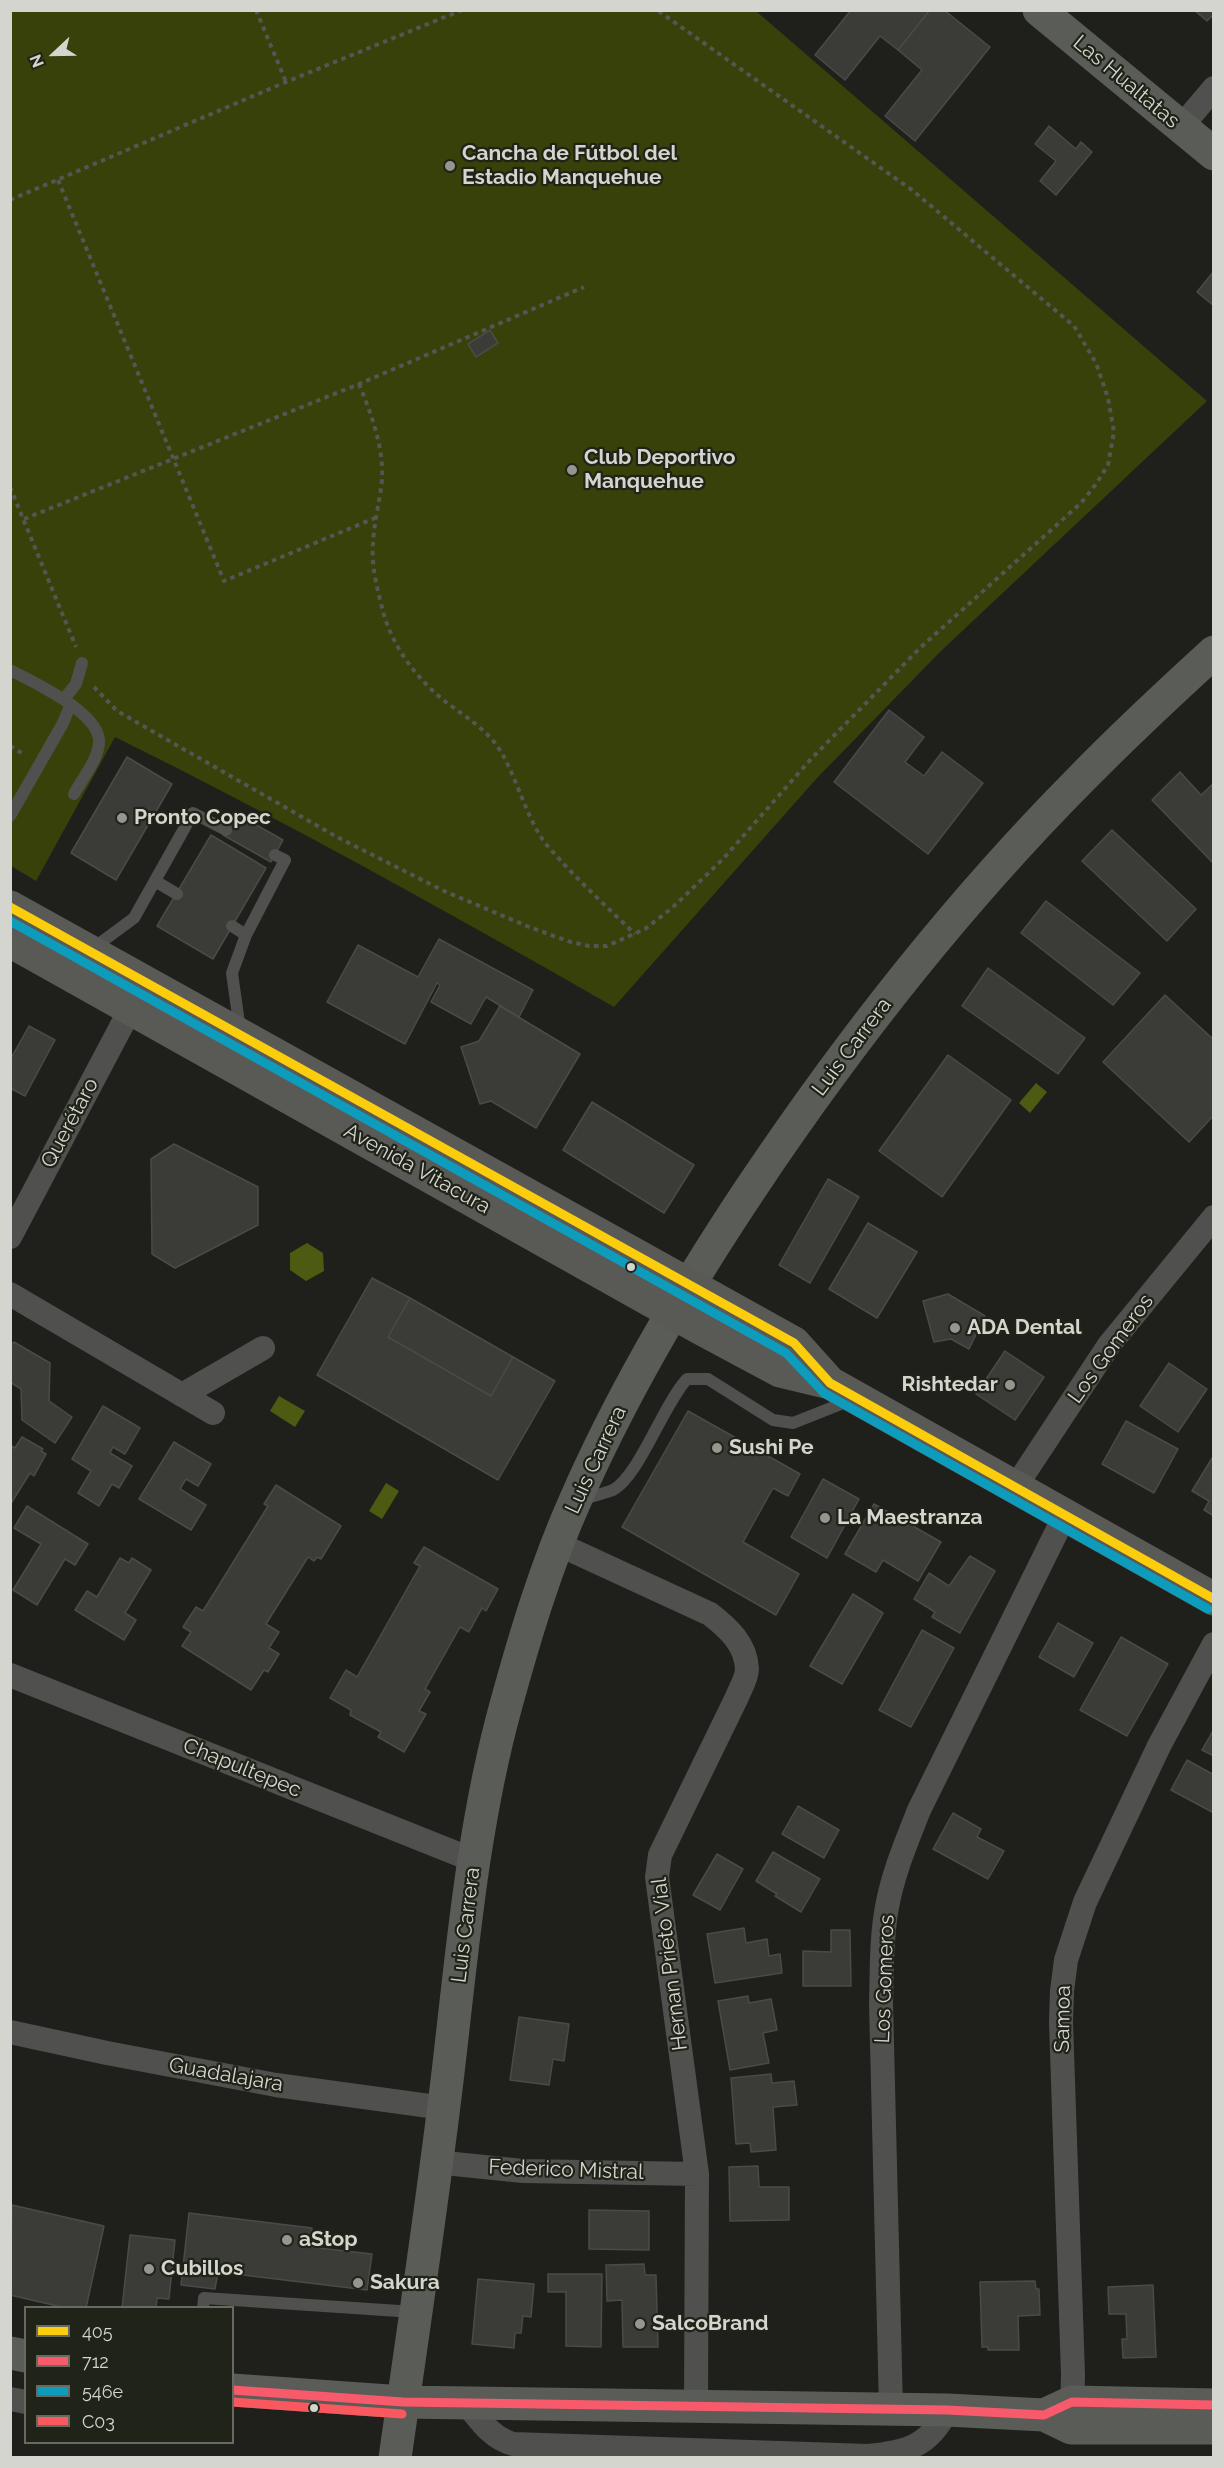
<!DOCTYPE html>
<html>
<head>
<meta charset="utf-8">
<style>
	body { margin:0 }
	#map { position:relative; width:1224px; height:2468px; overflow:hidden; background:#1f201b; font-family:Raleway,sans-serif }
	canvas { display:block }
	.frame { position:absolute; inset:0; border:12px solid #d3d5ce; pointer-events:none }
	.legend { position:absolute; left:24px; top:2306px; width:210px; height:138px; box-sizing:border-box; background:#202318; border:2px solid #686a61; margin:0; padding:8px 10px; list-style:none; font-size:18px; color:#d3d5ce }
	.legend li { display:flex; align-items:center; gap:12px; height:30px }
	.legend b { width:30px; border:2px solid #686a61 }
	.north { position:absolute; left:24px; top:24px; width:60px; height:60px; -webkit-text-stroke:4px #202318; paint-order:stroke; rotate:248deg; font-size:16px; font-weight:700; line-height:24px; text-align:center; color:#d3d5ce }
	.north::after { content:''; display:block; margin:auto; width:21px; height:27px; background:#d3d5ce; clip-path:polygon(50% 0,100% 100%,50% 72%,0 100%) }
</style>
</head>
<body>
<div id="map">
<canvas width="1224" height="2468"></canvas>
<div class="frame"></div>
<ul class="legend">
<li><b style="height:8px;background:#fccd0d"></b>405</li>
<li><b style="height:8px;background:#f65a6b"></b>712</li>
<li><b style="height:8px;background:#0d9cbb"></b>546e</li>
<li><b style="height:8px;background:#f8585e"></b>C03</li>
</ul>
<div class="north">N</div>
</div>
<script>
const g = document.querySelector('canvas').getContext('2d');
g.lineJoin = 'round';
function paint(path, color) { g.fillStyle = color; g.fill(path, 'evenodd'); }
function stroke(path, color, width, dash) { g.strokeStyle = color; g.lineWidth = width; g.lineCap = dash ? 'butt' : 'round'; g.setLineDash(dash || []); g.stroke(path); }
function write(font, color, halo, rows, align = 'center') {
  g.font = font + ' Raleway,sans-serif'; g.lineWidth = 4.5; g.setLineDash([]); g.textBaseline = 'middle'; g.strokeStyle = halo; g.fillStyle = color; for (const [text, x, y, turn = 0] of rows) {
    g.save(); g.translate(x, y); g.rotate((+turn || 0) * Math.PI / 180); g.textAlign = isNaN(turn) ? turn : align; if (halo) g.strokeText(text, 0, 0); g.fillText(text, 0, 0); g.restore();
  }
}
paint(new Path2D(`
	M11 11H756L1207 401 941 651 817 778 614 1007C450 913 285 821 115 737L36 881 11 866Z`), '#374109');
paint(new Path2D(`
	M1036 1083 1047 1092 1030 1113 1019 1103Z
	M307 1243 323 1253 324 1271 306 1281 290 1270V1253Z
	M279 1396 305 1411 295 1427 270 1411Z
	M386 1483 399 1491 382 1519 369 1511Z`), '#4d5a11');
const building = new Path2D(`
	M851 10H930L898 50 880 36 845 80 815 55Z
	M930 10H944L990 47 915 141 885 116 922 70 898 50Z
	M1194 10H1214V14L1207 21Z
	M1049 126 1076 149 1081 142 1092 152 1056 195 1040 181 1056 161 1035 144Z
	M1214 271V306L1197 292Z
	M490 330 498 343 476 357 468 344Z
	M889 710 924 737 905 762 924 776 942 752 983 783 928 854 834 782Z
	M127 757 172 784 116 880 71 853Z
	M1180 772 1201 795 1214 783V864L1152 800Z
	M235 813 283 840 271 862 223 835Z
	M1112 830 1196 909 1167 941 1082 861Z
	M211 835 266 868 213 959 157 926Z
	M1046 901 1140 973 1113 1005 1021 933Z
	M439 939 533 990 519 1017 486 997 471 1024 431 1002 440 985 437 983 405 1044 327 1002 358 945 418 977Z
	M988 968 1085 1038 1058 1074 962 1006Z
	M1165 995 1214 1040V1115L1189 1142 1103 1062Z
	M500 1006 580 1054 536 1128 491 1101 480 1104 461 1047 479 1041Z
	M29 1026 55 1040 25 1096 10 1088V1060Z
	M948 1055 1011 1100 942 1197 879 1151Z
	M592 1102 694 1165 664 1213 563 1150Z
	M174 1144 258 1187V1225L175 1268 152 1254 151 1159Z
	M828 1179 859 1197 810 1283 779 1265Z
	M868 1223 917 1252 877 1318 829 1289Z
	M372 1278 410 1298 388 1337 491 1396 513 1357 555 1381 498 1480 317 1375Z
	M948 1294 985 1316 969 1349 951 1339 934 1342 923 1301Z
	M410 1298 513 1357 491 1396 388 1337Z
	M14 1342 50 1363 49 1401 72 1417 55 1443 22 1420 21 1389 10 1382V1347Z
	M1005 1351 1044 1377 1015 1420 976 1394Z
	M1169 1363 1207 1389 1178 1432 1140 1406Z
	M103 1406 140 1428 125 1454 113 1447 110 1453 132 1466 119 1488 112 1484 99 1506 78 1493 91 1471 72 1459Z
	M688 1411 800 1474 788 1496 773 1488 743 1542 799 1574 776 1615 622 1527Z
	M1126 1421 1178 1449 1154 1493 1102 1464Z
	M22 1437 43 1449 41 1451 46 1454 34 1476 30 1473 10 1505V1445L15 1448Z
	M174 1442 211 1464 198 1486 186 1479 180 1489 206 1505 191 1530 139 1499Z
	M1214 1455V1516L1204 1510 1209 1501 1192 1491Z
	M823 1479 859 1499 827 1558 791 1537Z
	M276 1485 341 1526 321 1559 317 1557 314 1561 308 1557 266 1624 279 1632 269 1648 279 1654 268 1672 264 1670 251 1690 182 1646 191 1632 183 1627 196 1607 203 1611 268 1506 264 1504Z
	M874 1504 941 1542 918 1581 883 1560 876 1572 845 1554Z
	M27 1506 88 1544 75 1565 65 1559 37 1605 13 1590 41 1544 14 1528Z
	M424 1547 498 1589 486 1611 482 1608 469 1632 460 1627 425 1689 430 1692 419 1711 426 1714 404 1752 378 1737 381 1732 350 1715 351 1710 330 1698 346 1670 357 1677 420 1566 414 1563Z
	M970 1556 995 1571 960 1633 932 1617 935 1612 914 1599 929 1573 949 1586Z
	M120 1558 129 1563 132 1558 151 1570 125 1613 136 1620 124 1640 75 1610 87 1591 97 1597Z
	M853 1594 883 1613 842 1684 810 1666Z
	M1058 1623 1093 1643 1074 1677 1039 1657Z
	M922 1630 954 1648 911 1727 879 1710Z
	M1121 1637 1168 1664 1127 1736 1080 1710Z
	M1214 1729V1756L1202 1750Z
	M1187 1760 1214 1775V1813L1171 1790Z
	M798 1806 839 1830 824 1858 782 1834Z
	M953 1813 981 1829 977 1837 1004 1851 988 1879 933 1849Z
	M773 1852 820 1879 801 1912 775 1896 777 1894 756 1881Z
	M717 1854 743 1869 720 1910 693 1895Z
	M744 1928 746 1943 767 1939 769 1956 780 1954 782 1973 715 1983 707 1934Z
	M831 1930H850L851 1986H803V1951L831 1952Z
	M748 1996 749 2003 771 1999 777 2030 763 2033 769 2063 730 2070 718 2001Z
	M519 2017 569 2024 564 2061 553 2059 549 2085 510 2080Z
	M771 2074 772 2083 794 2081 797 2105 773 2107 776 2150 751 2152 750 2143 736 2144 731 2078Z
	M758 2166 759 2187H789V2220L730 2221 729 2167Z
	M12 2205 104 2226 86 2308H66L10 2295Z
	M589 2210 649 2211V2250L589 2249Z
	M189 2213 312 2228 310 2247 372 2254 367 2290 218 2272 215 2289 181 2285Z
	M130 2235 175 2240 169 2299 157 2298 156 2308H122Z
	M644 2264 645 2275H656L658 2347H623L622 2300 607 2301 606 2265Z
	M548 2274H602L601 2347 566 2346V2292H548Z
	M478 2279 534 2284 531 2317 523 2316 521 2333H515L514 2348 472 2344Z
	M1035 2281 1036 2289H1039L1040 2315 1018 2316 1019 2350H988V2347H982L980 2282Z
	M1153 2285 1156 2357 1123 2358 1122 2339H1127L1126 2314H1109L1108 2287Z`);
paint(building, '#3b3c38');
stroke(building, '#4a4b47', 1.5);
stroke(new Path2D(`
	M256 10 286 82
	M58 180 224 581 375 518
	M10 200 286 82 462 10
	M359 384C371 413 384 448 382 480 380 501 374 522 373 543 371 566 378 593 384 615 395 651 420 683 450 705 466 717 482 727 495 743 513 766 523 809 541 837 546 845 554 853 561 861 584 886 610 910 635 934
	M10 487 76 647
	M24 519 359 384 584 287
	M94 687 117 711 337 837 444 891 529 927 571 942 589 946H607L645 929 672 908 723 859 811 759 921 647 1081 503 1096 484 1108 465 1114 432 1108 398 1096 363 1074 326 912 190 657 10
	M10 746 25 755`), '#555653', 4, [4.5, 4.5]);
stroke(new Path2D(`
	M10 670C33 682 103 714 99 744 97 761 82 779 74 794
	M64 699 76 684 82 663
	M10 816 63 723 70 706
	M155 881 177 894
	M232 926 246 935
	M92 949 134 918 193 813 226 830
	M240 1030 232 973 246 935 285 860 275 855
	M582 1500C591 1496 603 1494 613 1490 639 1476 663 1405 687 1379H708L773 1420 793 1423 851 1400
	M203 2308 204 2298 414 2312`), '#50504e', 12);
stroke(new Path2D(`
	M1181 127 1214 88
	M10 1237 131 1008
	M10 1294 213 1413
	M182 1395 263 1348
	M1016 1486 1109 1345 1214 1217
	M558 1544 710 1614C728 1628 746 1644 747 1669 747 1678 740 1689 737 1697L660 1855 657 1877 697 2174 696 2405
	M10 1675 473 1860
	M10 2032 107 2053 276 2085 444 2108
	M435 2162 523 2171 697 2174
	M10 2399 26 2402
	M466 2403C480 2420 491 2438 513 2444L868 2456C906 2452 929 2447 947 2410
	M891 2409 881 2003C882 1971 881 1939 887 1907 893 1873 907 1841 919 1810L1065 1515
	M1072 2416 1073 2375 1061 2022 1062 1991 1066 1960 1085 1902 1159 1746 1214 1644`), '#50504e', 24);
stroke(new Path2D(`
	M1039 10 1214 154
	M10 2353 26 2356
	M232 2390 403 2402 947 2410 1044 2415 1071 2428H1214
	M1044 2415 1072 2402 1214 2405
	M395 2458C413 2332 432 2206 447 2081 462 1955 472 1828 506 1705 525 1636 546 1566 575 1501 623 1391 685 1287 751 1188 848 1043 957 904 1080 780 1123 736 1168 694 1214 652`), '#5a5c58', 33);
stroke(new Path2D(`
	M10 907 794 1343 830 1383
	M10 941 700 1328 780 1371 830 1383 1214 1599`), '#595956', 33);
stroke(new Path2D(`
	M10 907 794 1343 830 1383 1214 1599`), '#fccd0d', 9);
stroke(new Path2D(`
	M232 2390 403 2402 947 2410 1044 2415 1072 2402 1214 2405`), '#f65a6b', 9);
stroke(new Path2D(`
	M10 921 786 1353 824 1393 1208 1609`), '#0d9cbb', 9);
stroke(new Path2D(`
	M232 2402 402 2414`), '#f8585e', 9);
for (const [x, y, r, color] of [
	[450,166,6,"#94968f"],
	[572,470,6,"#94968f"],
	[122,818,6,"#94968f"],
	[631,1267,5,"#d3d5ce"],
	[955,1328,6,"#94968f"],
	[1010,1385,6,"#94968f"],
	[717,1448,6,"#94968f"],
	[825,1518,6,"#94968f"],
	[287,2240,6,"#94968f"],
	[149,2269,6,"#94968f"],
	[358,2283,6,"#94968f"],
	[640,2324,6,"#94968f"],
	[314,2408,5,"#d3d5ce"]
]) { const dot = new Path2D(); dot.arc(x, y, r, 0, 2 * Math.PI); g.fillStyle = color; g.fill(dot); stroke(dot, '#202318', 2); }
write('21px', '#d3d5ce', '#202318', [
	["Las Hualtatas",1126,82,40],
	["Luis Carrera",852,1047,-53],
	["Querétaro",70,1123,-62],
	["Avenida Vitacura",417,1169,29],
	["Los Gomeros",1111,1349,-54],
	["Luis Carrera",596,1460,-65],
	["Chapultepec",242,1768,22],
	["Luis Carrera",466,1925,-83],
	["Hernan Prieto Vial",670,1964,-97],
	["Los Gomeros",885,1979,-88],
	["Samoa",1063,2019,-89],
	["Guadalajara",226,2075,10],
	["Federico Mistral",566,2170,2]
]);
write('bold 21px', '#d3d5ce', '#202318', [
	["Cancha de Fútbol del",462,154],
	["Estadio Manquehue",462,178],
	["Club Deportivo",584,458],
	["Manquehue",584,482],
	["Pronto Copec",134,818],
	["ADA Dental",967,1328],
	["Rishtedar",998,1385,"right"],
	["Sushi Pe",729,1448],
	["La Maestranza",837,1518],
	["aStop",299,2240],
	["Cubillos",161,2269],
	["Sakura",370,2283],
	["SalcoBrand",652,2324]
], 'left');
</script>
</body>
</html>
